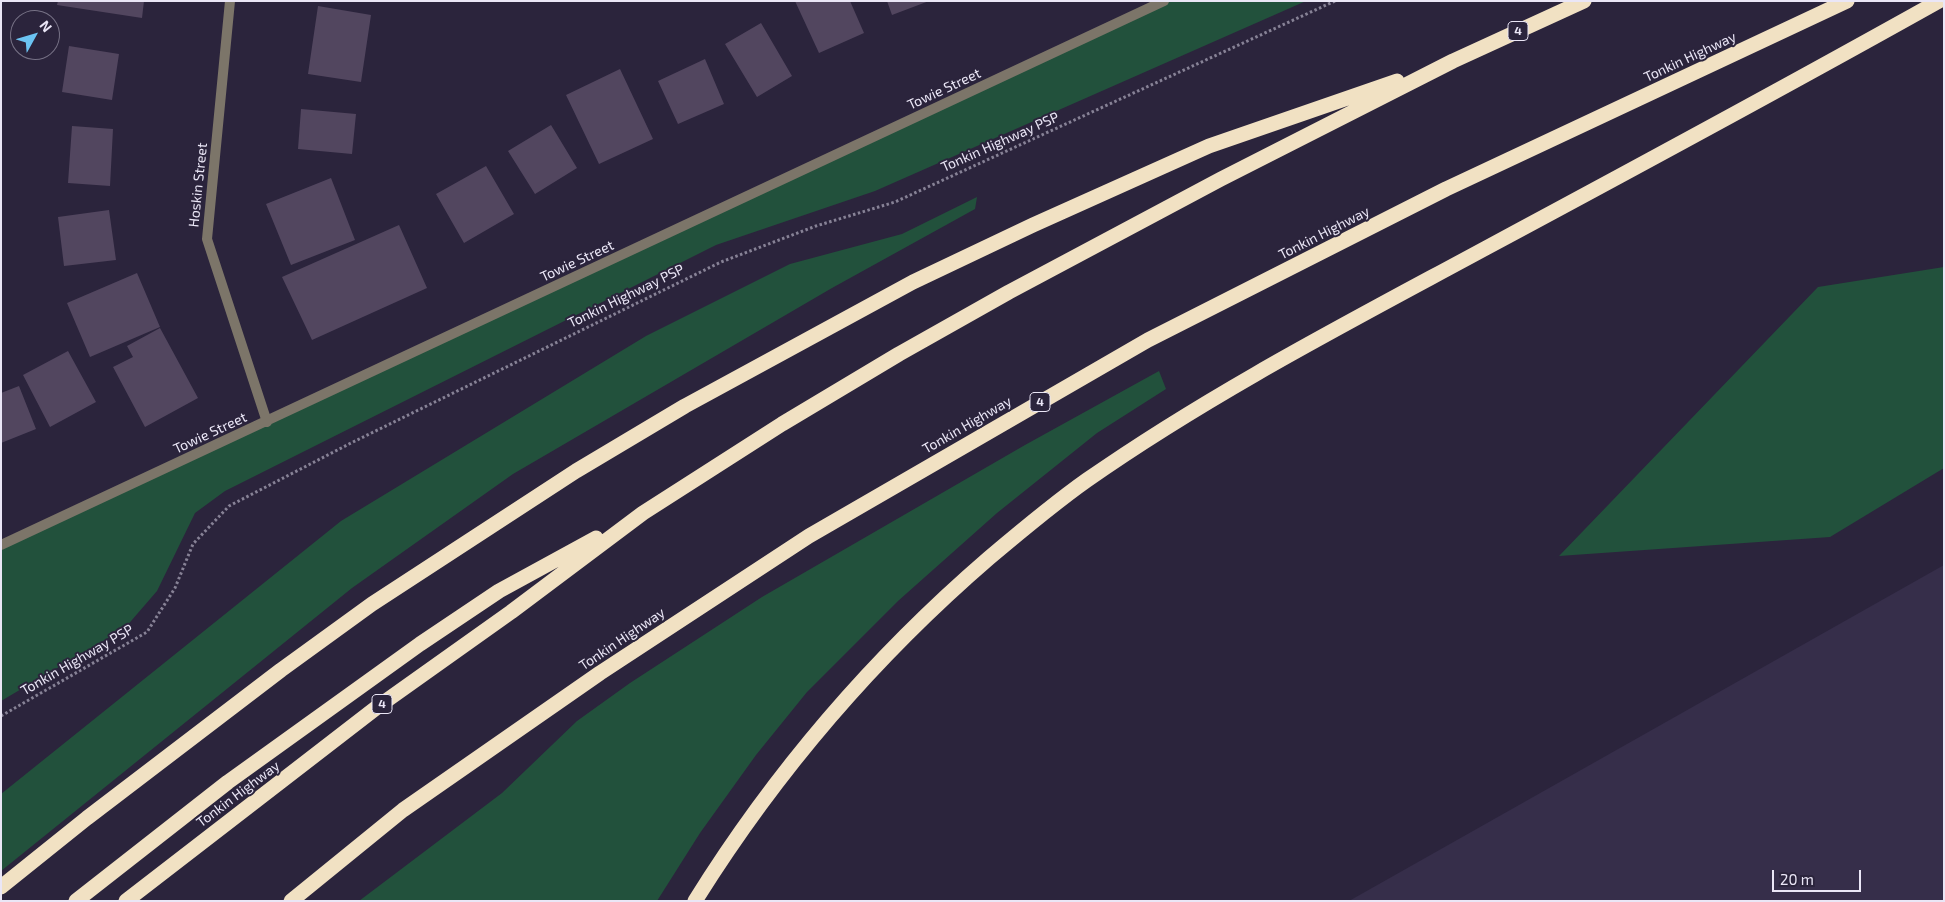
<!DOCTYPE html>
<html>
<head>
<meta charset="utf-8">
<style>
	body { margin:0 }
	#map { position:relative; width:1945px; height:902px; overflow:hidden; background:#2b243c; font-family:"Exo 2",sans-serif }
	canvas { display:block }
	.frame { position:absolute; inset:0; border:2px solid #eae6f6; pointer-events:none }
	.north { position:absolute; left:10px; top:10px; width:50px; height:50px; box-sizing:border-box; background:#2b243c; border:1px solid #777286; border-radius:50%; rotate:51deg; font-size:14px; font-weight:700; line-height:20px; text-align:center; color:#eae6f6 }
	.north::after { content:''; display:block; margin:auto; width:18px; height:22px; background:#6bc3f2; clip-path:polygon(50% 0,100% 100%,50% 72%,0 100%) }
	.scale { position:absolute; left:1772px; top:870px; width:89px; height:22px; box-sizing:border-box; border:2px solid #eae6f6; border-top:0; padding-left:6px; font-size:15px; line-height:18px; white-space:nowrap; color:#eae6f6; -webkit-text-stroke:4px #2b243c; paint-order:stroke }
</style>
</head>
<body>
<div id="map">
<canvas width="1945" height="902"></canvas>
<div class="frame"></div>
<div class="north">N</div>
<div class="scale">20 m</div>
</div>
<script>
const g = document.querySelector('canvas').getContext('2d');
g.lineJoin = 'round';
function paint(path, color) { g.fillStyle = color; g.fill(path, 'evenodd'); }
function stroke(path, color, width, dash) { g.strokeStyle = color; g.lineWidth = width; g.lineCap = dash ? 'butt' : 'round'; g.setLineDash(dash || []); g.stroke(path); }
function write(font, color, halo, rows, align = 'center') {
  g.font = font + ' "Exo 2",sans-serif'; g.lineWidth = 4; g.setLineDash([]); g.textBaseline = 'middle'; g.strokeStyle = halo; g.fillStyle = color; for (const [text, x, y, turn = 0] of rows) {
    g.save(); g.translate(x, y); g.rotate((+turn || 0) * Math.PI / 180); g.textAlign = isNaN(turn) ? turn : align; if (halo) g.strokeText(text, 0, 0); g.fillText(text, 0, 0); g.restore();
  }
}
paint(new Path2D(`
	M1944 565V901H1349Z`), '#362e4a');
paint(new Path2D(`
	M1164 1H1306L875 191 716 245 225 491 195 513 157 591 125 628 1 701V545Z
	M977 197 975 209 832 288 513 474 352 588 1 871V794L341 521 646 336 790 264 902 234Z
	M1944 267V468L1830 537 1559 556 1818 287Z
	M1159 371 1166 389 1097 433 997 513 898 601 807 692 756 755 700 833 657 901H359L502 793 577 721 630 683 762 597 1025 445Z`), '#22513c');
paint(new Path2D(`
	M58 1H144L142 18 57 5Z
	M795 1H850L864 33 819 53Z
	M887 1H929L892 15Z
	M318 6 371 15 361 82 308 74Z
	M761 23 792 76 757 97 725 44Z
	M69 46 119 54 112 100 62 92Z
	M705 59 724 104 678 124 658 81Z
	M620 69 653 139 599 164 566 95Z
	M301 109 356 114 352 154 298 149Z
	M551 125 577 168 535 194 508 151Z
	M72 126 113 129 110 186 68 183Z
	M486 166 514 214 464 243 436 194Z
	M331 178 355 240 291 265 266 204Z
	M109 210 116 260 64 266 58 217Z
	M399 225 427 288 312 340 282 277Z
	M137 273 160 327 90 357 67 303Z
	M160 328 198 398 145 427 113 367 133 357 127 346Z
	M68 351 96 402 50 427 23 375Z
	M19 386 36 429 1 443V393Z`), '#52465f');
stroke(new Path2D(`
	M1 716 147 632 175 588 193 544 229 506 351 443 721 262 816 226 895 202 1335 1`), '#878296', 3, [2.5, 2.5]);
stroke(new Path2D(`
	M230 1 207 239 267 422
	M1 545 1164 1`), '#7c7569', 10);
stroke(new Path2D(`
	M1 887 87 818 281 670 372 604 576 471 685 406 913 282 1033 225 1209 146 1397 81
	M76 901 228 782 420 644 499 591 596 538
	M126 901 376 708 511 612 643 513 782 424 899 354 1009 292 1221 179 1453 61 1584 1
	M291 901 403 810 600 673 809 536 1148 340 1446 189 1847 1
	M695 901C776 771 873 658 989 558 1021 531 1053 504 1087 480 1213 392 1351 321 1486 248 1637 167 1789 85 1939 1`), '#f1e1c3', 15);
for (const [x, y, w] of [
	[1518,31,20],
	[1040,402,20],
	[382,704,20]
]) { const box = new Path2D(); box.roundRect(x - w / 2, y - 9.5, w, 19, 4); g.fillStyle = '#2b243c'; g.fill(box); stroke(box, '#eae6f6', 1); }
write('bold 12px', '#eae6f6', null, [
	["4",1518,31],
	["4",1040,402],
	["4",382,704]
]);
write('14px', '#eae6f6', '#2b243c', [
	["Tonkin Highway",1690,57,-25],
	["Towie Street",944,89,-25],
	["Tonkin Highway PSP",1000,142,-24],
	["Hoskin Street",198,185,-84],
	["Tonkin Highway",1324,233,-27],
	["Towie Street",577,261,-25],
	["Tonkin Highway PSP",626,296,-26],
	["Tonkin Highway",967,425,-30],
	["Towie Street",210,433,-25],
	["Tonkin Highway",622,639,-34],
	["Tonkin Highway PSP",77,660,-30],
	["Tonkin Highway",238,794,-37]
]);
</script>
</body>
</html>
